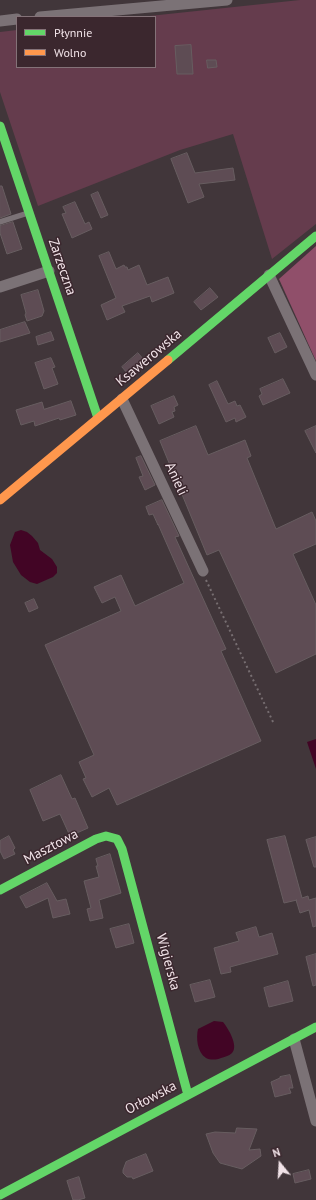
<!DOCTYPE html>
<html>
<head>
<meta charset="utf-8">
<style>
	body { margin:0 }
	#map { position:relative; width:316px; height:1200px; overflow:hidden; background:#41363a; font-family:"PT Sans",sans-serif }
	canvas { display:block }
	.legend { position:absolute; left:16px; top:16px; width:140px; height:52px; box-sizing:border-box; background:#3b272e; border:1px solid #847278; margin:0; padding:5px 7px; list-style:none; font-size:12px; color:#f1e3e8 }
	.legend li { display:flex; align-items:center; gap:8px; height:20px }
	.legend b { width:20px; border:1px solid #847278 }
	.north { position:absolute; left:260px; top:1144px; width:40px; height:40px; -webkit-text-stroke:3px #3b272e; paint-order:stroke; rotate:342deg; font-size:11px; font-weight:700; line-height:16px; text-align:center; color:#f1e3e8 }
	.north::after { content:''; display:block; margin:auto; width:14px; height:18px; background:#f1e3e8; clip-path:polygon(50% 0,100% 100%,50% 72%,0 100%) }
</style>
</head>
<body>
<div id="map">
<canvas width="316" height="1200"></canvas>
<ul class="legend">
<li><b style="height:5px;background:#63d668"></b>Płynnie</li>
<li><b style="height:5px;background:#ff974d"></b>Wolno</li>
</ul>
<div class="north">N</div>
</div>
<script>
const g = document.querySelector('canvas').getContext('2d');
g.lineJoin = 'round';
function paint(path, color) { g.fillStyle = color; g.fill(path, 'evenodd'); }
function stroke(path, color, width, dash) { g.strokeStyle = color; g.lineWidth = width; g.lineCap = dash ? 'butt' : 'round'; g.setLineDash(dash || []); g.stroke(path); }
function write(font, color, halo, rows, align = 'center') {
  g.font = font + ' "PT Sans",sans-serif'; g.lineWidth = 3; g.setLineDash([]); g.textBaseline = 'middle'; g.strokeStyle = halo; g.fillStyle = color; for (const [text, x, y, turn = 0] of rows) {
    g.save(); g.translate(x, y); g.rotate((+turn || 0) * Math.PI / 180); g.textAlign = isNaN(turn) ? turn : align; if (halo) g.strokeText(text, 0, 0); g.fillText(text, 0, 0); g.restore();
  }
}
paint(new Path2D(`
	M300 0H316V224L272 259 233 134 180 150 38 206 0 92V32L17 30V67H155V17H140Z`), '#653c4d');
paint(new Path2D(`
	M316 246V361L279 279Z`), '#904f6a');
paint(new Path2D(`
	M21 530 27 532 32 536 38 543 40 550 52 559 57 567V573L53 577 37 584 30 582 21 575 13 562 10 545 15 532Z
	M316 739V769L307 742Z
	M214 1021 223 1022C228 1028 239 1046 232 1053 229 1056 224 1057 221 1058 216 1060 210 1060 206 1058 197 1052 196 1038 198 1029Z`), '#420525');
const building = new Path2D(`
	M191 45 193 74H177L175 46Z
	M207 60H216L217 67 208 68Z
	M187 153 195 173 233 168 235 180 199 184 204 197 188 203 171 159Z
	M0 186H2L11 214 0 218Z
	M98 192 108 215 101 218 91 195Z
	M75 202 85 224 89 222 92 229 72 238 62 214 66 213 63 207Z
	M13 222 22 249 7 254 0 233V226Z
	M109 252 116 269 124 265 125 267H127L128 270 139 265 147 285 168 277 174 293 152 302 150 296 122 306 125 312 107 320 101 305 116 298 99 256Z
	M210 288 218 297 201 310 194 302Z
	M38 290 44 311 42 316 27 321 25 315 26 313 21 295Z
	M25 322 30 333 0 342V330Z
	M51 332 54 340 38 345 36 337Z
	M280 333 287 347 275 353 268 338Z
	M138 353 144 360 127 373 122 367Z
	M51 358 55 367 52 368 58 384 44 389 35 363Z
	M283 379 290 393 263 405 259 396 262 394 260 389Z
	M217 381 228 404 235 401 237 406 240 405 246 417 236 422 235 418 226 422 209 385Z
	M174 396 178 405 174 407 175 411 172 412 174 417 159 424 151 406Z
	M71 401 76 415 60 420 59 418 35 426 34 421 21 425 16 410 42 402 44 409Z
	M196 426 208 455 245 440 251 456 247 458 276 529 312 512 316 521V544L293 554 316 605V654L276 673 219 550 207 555 160 441Z
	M316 426V453L305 431Z
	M141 456 155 485 145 490 139 477 143 476 136 458Z
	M162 500 179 536 175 537 226 649 221 651 261 741 117 805 109 788 92 797 83 779 86 778 79 762 94 755 45 645 121 611 115 597 102 603 94 587 121 575 135 606 184 583 158 524V525L153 514 149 515 146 507Z
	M34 599 38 608 29 612 25 603Z
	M61 775 72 799 75 798 88 828 70 836 60 814 43 821 30 790Z
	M9 836 15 848 13 850 15 854 4 859 0 851V841Z
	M285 836 302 898 308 896 309 900 316 898V926L313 927 309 910 300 913 296 900H297L284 903 267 840Z
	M316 837V867H314L306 840Z
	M110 854 121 893 99 900 103 918 90 921 87 909 91 908 84 881 99 877 96 866H98L96 859Z
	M47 883 57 901 66 899 70 914 53 918 48 898 26 908 20 897Z
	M129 924 134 943 116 948 110 929Z
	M256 927 259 937 272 933 278 954 230 967 231 972 221 974 214 948 239 941 236 933Z
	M316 954V985L313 986 306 957Z
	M210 980 215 997 195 1002 190 985Z
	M288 981 293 1001 269 1007 264 988Z
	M290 1075 293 1088H289L291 1093 275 1097 271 1082 280 1078V1077Z
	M237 1128 257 1129 249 1150 260 1149 261 1156 242 1169 220 1163 213 1153 206 1134 215 1132 235 1133Z
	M146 1154 153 1171 133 1179 132 1177H127L123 1173V1170L126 1162Z
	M309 1170 311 1179 295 1183 293 1174Z
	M79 1177 85 1198 78 1200H73L67 1181Z`);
paint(building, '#5e4c54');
stroke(building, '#675d60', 1);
stroke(new Path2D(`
	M206 580 274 724`), '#776e71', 2, [2, 3]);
stroke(new Path2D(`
	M0 222 28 213`), '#7b7276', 5.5);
stroke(new Path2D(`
	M40 17 227 0
	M0 21 17 19
	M269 275 316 375
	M0 287 49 271
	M122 399 203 571
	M294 1039 316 1121`), '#7b7276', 11);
stroke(new Path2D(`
	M0 126 98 418
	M168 360 316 236
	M0 890 96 839 106 836 117 839 122 849 188 1095
	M0 1195 316 1027`), '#63d668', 9);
stroke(new Path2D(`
	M0 500 168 360`), '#ff974d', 9);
write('14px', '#f1e3e8', '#3b272e', [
	["Zarzeczna",62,267,71],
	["Ksawerowska",149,358,-40],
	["Anieli",176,479,65],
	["Masztowa",51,847,-28],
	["Wigierska",168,962,75],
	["Orłowska",151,1098,-28]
]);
</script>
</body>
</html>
